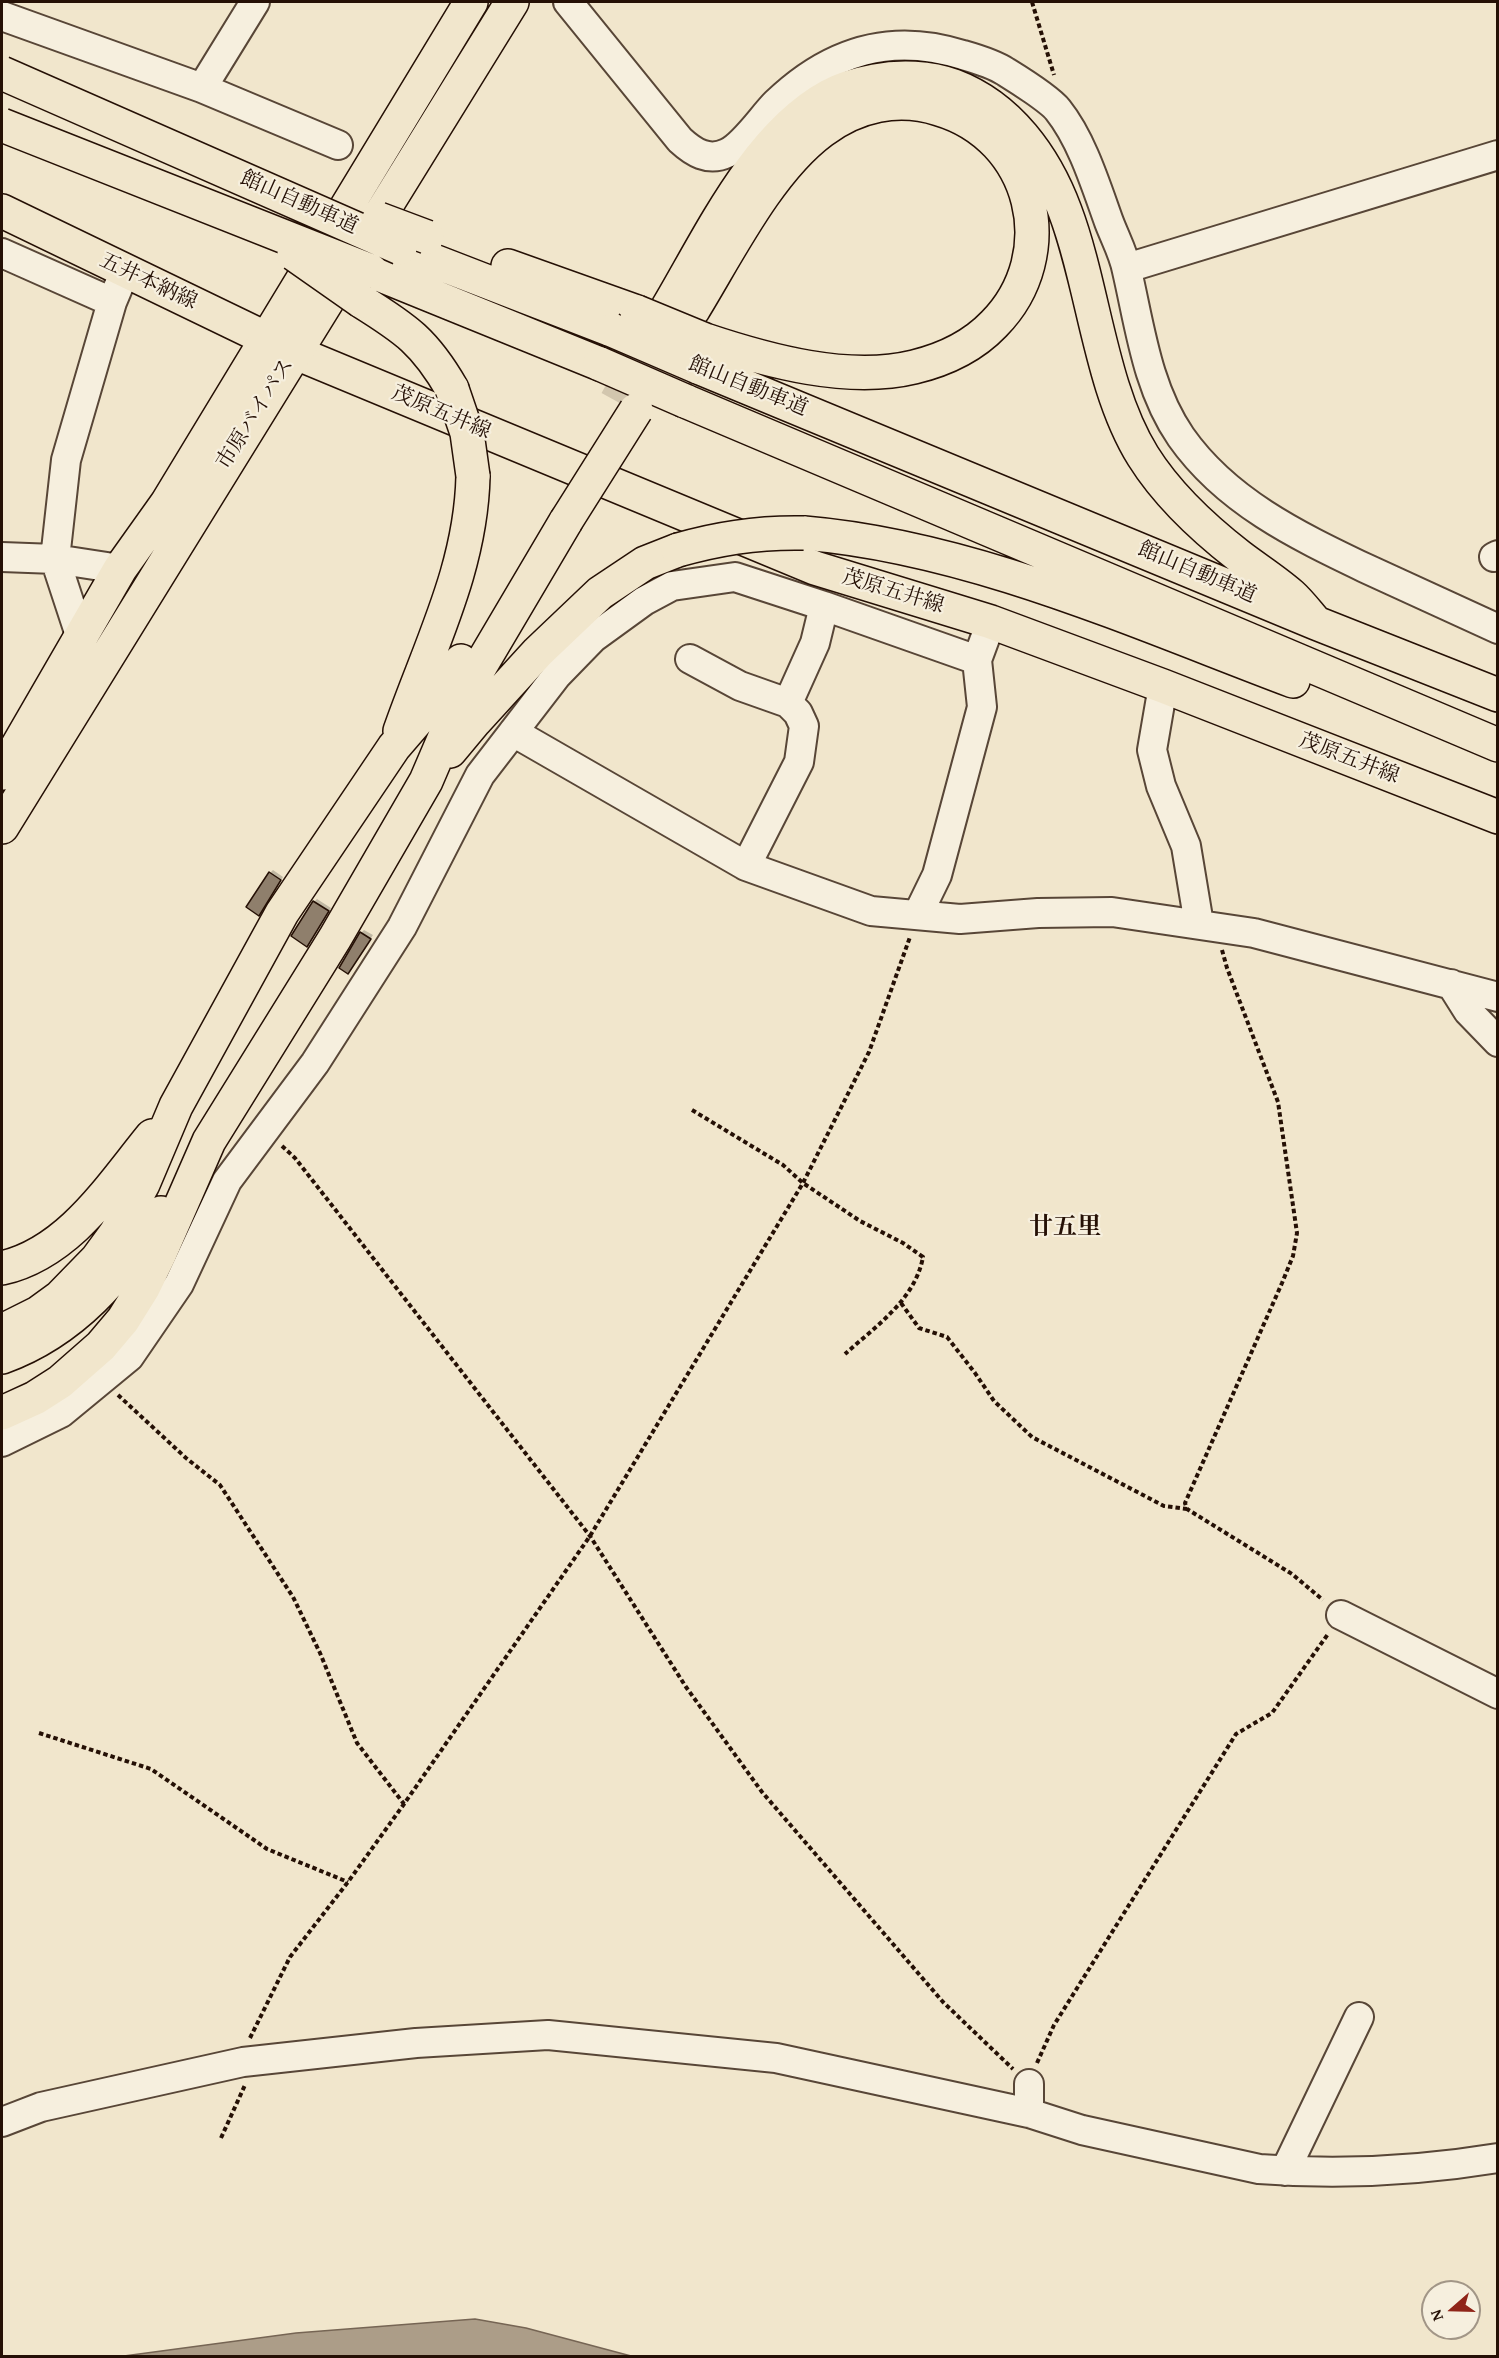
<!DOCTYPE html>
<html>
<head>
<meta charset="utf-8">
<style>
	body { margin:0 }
	#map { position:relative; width:1499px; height:2358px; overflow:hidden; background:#f1e6cc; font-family:"Gentium Book Plus",serif }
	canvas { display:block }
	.frame { position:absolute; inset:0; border:3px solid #251005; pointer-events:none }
	.north { position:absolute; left:1421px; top:2280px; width:60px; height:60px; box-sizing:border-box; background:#f6efde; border:2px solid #a29687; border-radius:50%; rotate:250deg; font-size:16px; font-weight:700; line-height:24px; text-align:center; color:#251005 }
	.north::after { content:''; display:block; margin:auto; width:21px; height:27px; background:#8f2418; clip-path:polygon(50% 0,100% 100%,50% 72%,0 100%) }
</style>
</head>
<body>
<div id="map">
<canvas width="1499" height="2358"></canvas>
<div class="frame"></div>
<div class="north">N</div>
</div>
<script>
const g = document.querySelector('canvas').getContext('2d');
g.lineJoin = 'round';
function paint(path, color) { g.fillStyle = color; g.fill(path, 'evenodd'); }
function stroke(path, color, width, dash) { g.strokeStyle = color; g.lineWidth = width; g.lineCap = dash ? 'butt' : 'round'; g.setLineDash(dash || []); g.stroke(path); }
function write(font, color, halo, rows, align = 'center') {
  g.font = font + ' "Gentium Book Plus","Noto Serif JP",serif'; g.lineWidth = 4.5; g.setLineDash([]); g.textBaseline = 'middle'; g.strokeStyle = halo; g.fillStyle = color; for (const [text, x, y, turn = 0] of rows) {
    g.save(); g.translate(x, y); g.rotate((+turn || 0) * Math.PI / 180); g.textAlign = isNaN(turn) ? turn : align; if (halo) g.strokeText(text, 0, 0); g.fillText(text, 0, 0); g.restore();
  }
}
const water = new Path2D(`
	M475 2319 526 2328 631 2356H124L296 2333Z`);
paint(water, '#ac9d88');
stroke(water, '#766554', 1.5);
paint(new Path2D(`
	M273 870 283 877 262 911 270 873Z
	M317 899 331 908 307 945 314 902Z
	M364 930 373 935 351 969 361 933Z`), '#0003');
const building = new Path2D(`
	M269 872 281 880 259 916 246 907Z
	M313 901 329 911 307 947 291 936Z
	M360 932 371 939 348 974 339 968Z`);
paint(building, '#8f7f6c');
stroke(building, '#251005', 1.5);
stroke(new Path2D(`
	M616 401 660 321`), '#d2c6ae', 33, [33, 16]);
const minor = new Path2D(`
	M568 2 680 140C693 152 708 162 727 153 744 145 762 117 776 103 830 51 891 32 963 55 977 59 994 64 1006 72 1019 80 1050 100 1058 110 1082 140 1096 186 1109 222 1115 238 1124 254 1127 271 1140 327 1147 388 1181 437 1226 501 1296 535 1365 568 1409 588 1453 608 1498 629
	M2 16 202 88 338 145
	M202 88 255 2
	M2 253 112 302
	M1127 268 1498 155
	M2 557 55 559 120 569
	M1494 557 1498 555
	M81 638 55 559 66 460 112 302 125 271
	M690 659 740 686 788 703 798 713 804 726 799 762 746 866
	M1163 686 1152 750 1161 786 1186 846 1199 924
	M788 703 815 643 824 606
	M513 732 746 866 871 911 960 919 1038 913 1112 912 1254 933 1498 997
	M918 914 937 875 982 707 977 660 991 622
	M1451 984 1468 1011 1498 1042
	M2 1442 61 1413 129 1357 179 1284 227 1181 315 1063 402 927 480 775 557 675 593 638 644 601 672 586 735 577 824 606 977 660
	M1341 1615 1498 1694
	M1029 2084V2113
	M2 2122 41 2107 243 2062 416 2043 548 2035 776 2058 1029 2113 1082 2130 1259 2169C1338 2175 1419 2171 1498 2158
	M1285 2171 1359 2017`);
const major = new Path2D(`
	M2 211 294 352 815 568 991 622 1163 686 1498 817`);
const highway = new Path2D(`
	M400 248 612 330
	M508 266 637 312
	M371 271 600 364
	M361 301C406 329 425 342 452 389
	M668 307C709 238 756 136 829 96 843 88 859 84 875 81 900 76 929 77 954 86 1009 107 1045 157 1065 211 1094 288 1100 387 1143 456 1168 496 1203 528 1239 556 1256 569 1275 581 1291 595 1300 603 1308 614 1316 623
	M693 310C728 253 768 171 822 131 857 105 898 96 939 109 1034 137 1063 254 994 324 973 346 943 360 914 367 848 383 768 361 705 340
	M698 367 1316 623 1498 695
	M685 401 1498 745
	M804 533C971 547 1136 622 1293 681
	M400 731C430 645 471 568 473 476
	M450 751 475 721 538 652 600 593 645 563 678 550
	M2 773 120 569 167 503 471 2
	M2 827 512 2
	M2 1268C69 1253 111 1186 152 1136
	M2 1331 38 1313 60 1297 97 1259 116 1233 143 1184 176 1106 282 913 394 747 444 689 461 661
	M2 1357C74 1331 120 1275 161 1213
	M2 1413 35 1398 60 1382 101 1346 123 1320 143 1288 160 1253 209 1141 335 938 426 781 462 697 566 521`);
stroke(minor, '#584637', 32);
stroke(major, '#251005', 36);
stroke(highway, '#251005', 36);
stroke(new Path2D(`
	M1032 2 1054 75
	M1222 950 1227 968 1278 1102 1297 1233 1293 1256 1282 1283 1185 1503 1187 1509 1292 1574 1323 1600
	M692 1110 783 1165 803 1183 860 1221 903 1243 923 1257C915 1300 876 1326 845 1354
	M282 1146 295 1158 590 1536 686 1687 762 1792 943 2002 1013 2069
	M901 1303 919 1328 947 1337 975 1373 994 1401 1032 1437 1164 1506 1187 1509
	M118 1395 186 1458 220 1485 293 1597 320 1653 357 1743 404 1804
	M39 1733 151 1769 267 1849 348 1882
	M250 2038 290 1957 348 1882 404 1804 590 1536 803 1183 869 1052 910 937
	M1037 2063 1054 2025 1236 1734 1272 1713 1328 1634
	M221 2138 245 2085`), '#251005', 4, [4.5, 3]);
stroke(minor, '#f6efde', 28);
stroke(major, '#f1e6cc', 33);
stroke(highway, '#f1e6cc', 33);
const highwayBridge = new Path2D(`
	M2 73 400 248
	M2 125 371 271
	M379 219 427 237
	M294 254 361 301
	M637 312 705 340
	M612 330 698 367
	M600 364 685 401
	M452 389 467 433 473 476
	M566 521 636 410
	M678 550C719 538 760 532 804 533`);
stroke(highwayBridge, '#251005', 36, []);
stroke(highwayBridge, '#f1e6cc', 33);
write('21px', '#251005', '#f6efde', [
	["館山自動車道",299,203,24],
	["五井本納線",148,282,25],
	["館山自動車道",748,387,22],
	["茂原五井線",441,413,23],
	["市原バイパス",256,414,-58],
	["館山自動車道",1197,573,23],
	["茂原五井線",893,592,17],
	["茂原五井線",1349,759,21]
]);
write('bold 24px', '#251005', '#f6efde', [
	["廿五里",1065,1228]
]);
</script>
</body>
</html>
